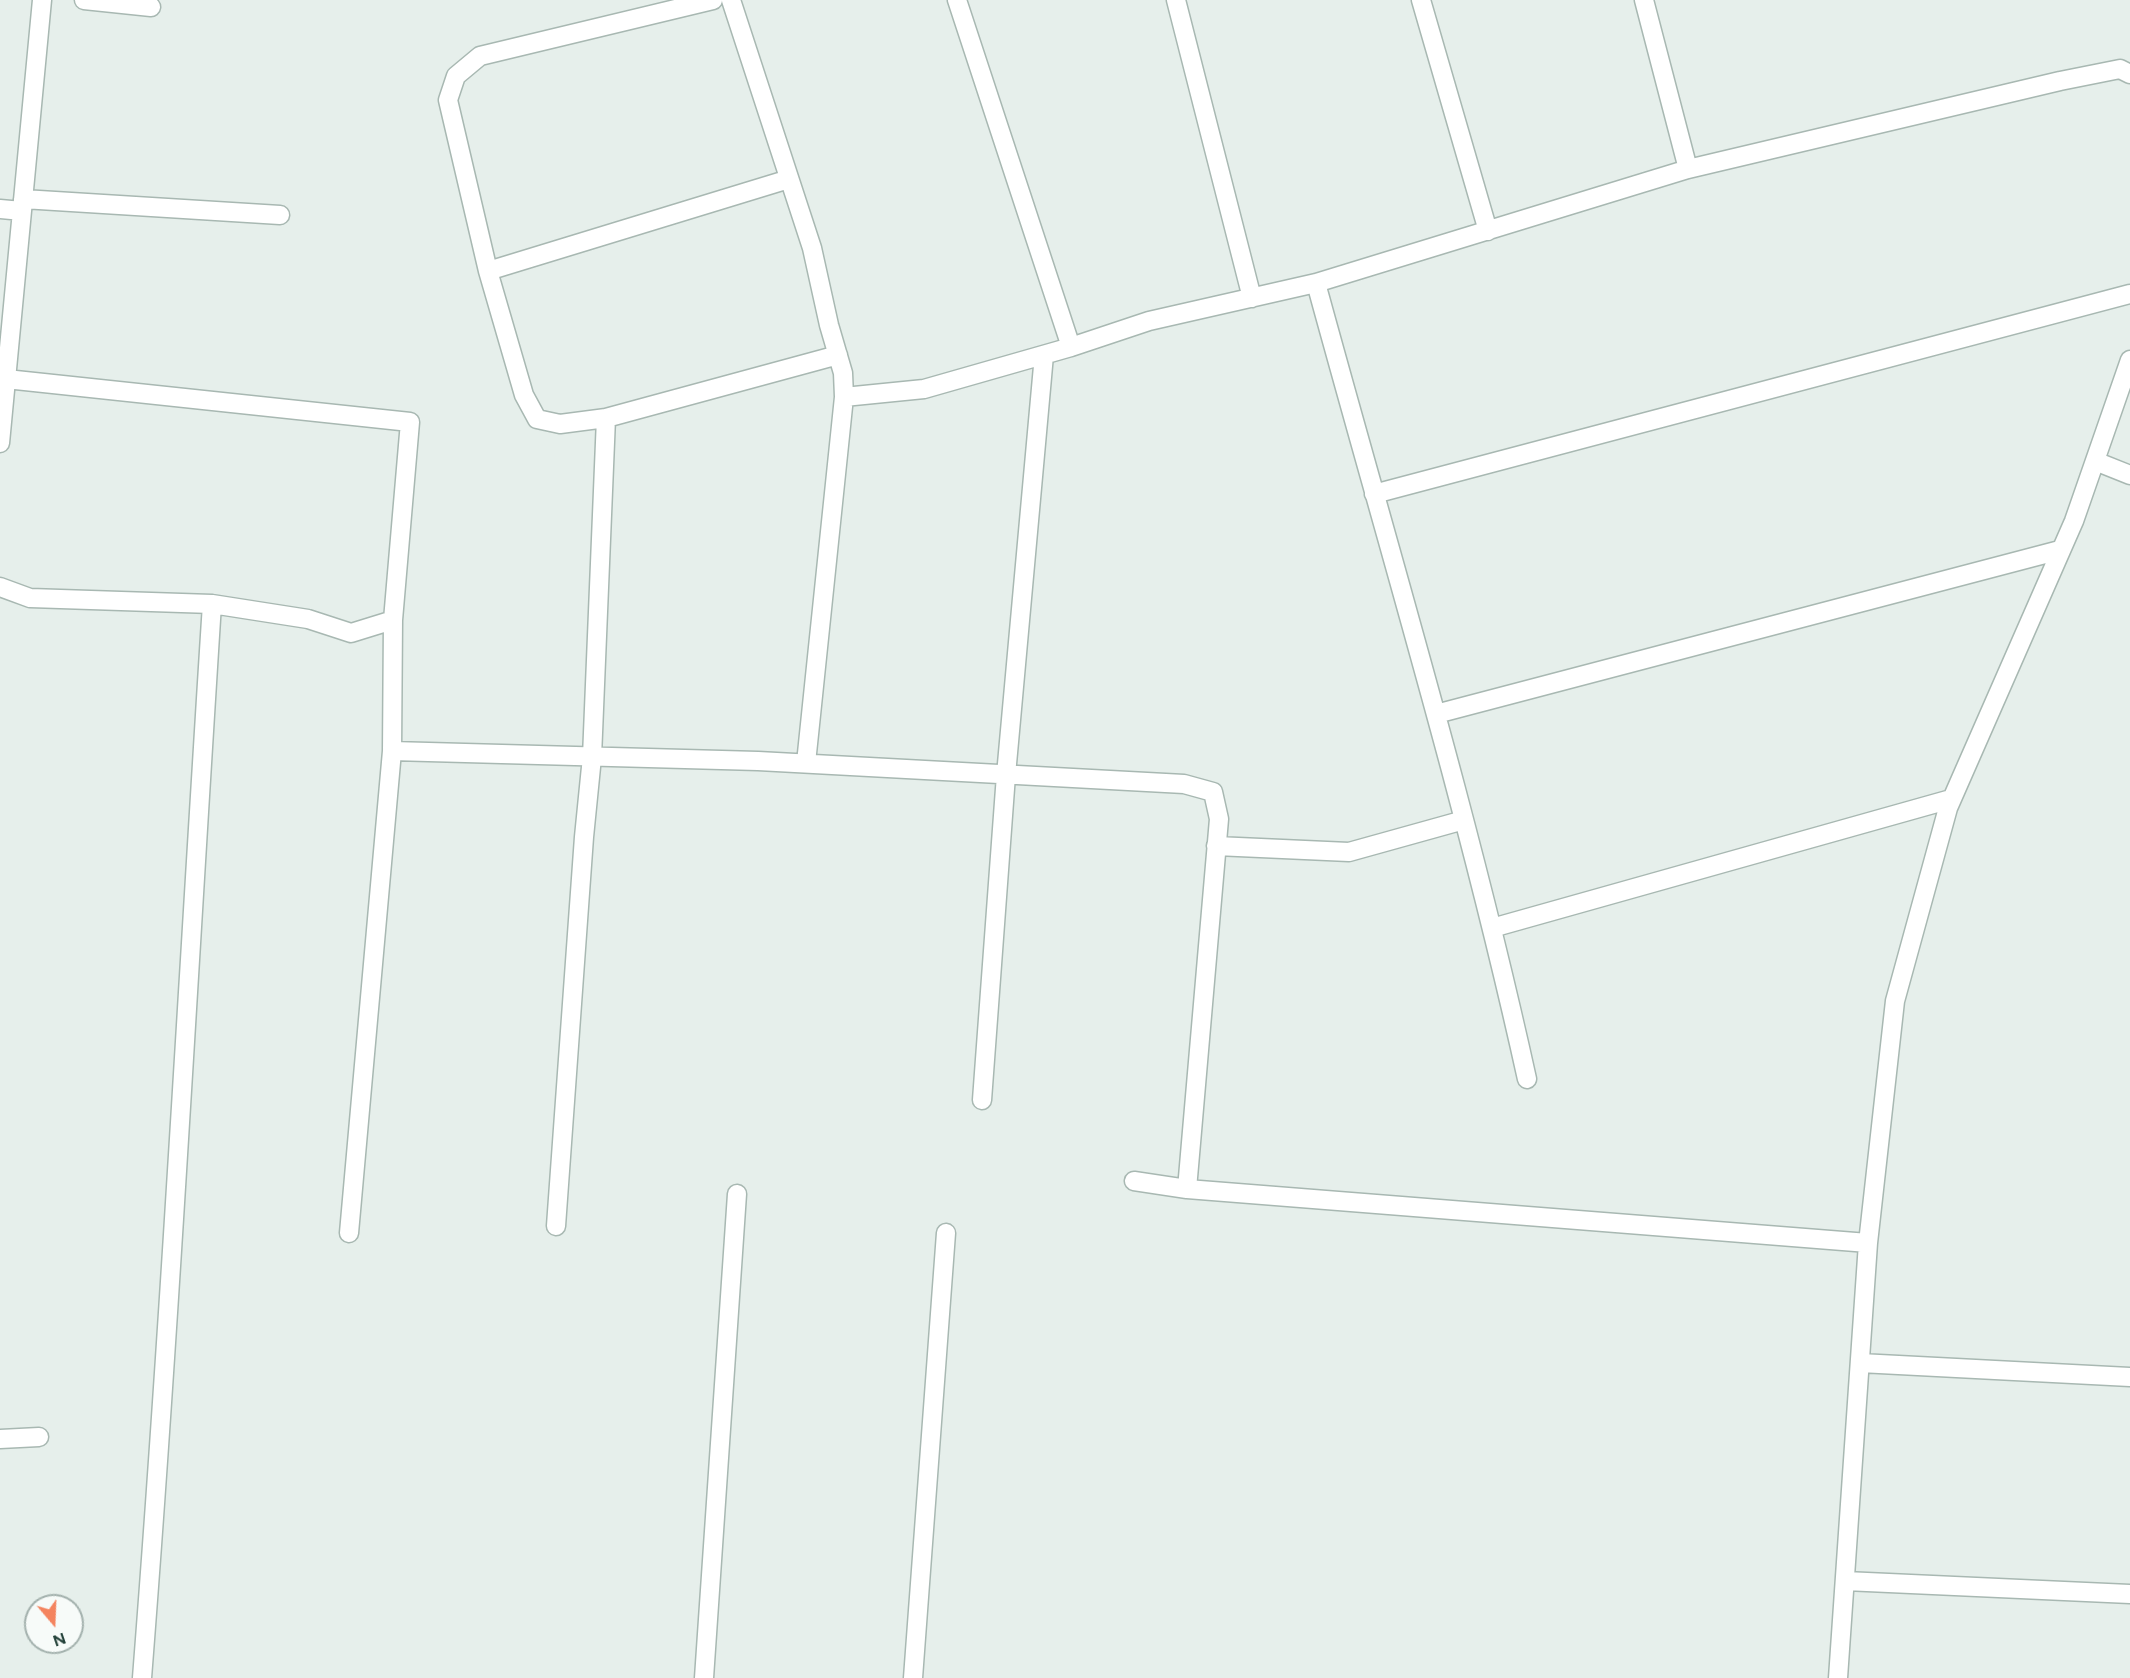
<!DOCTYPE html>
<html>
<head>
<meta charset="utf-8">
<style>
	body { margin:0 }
	#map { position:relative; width:2130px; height:1678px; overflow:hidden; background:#e6efeb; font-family:Figtree,sans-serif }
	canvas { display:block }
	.north { position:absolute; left:24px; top:1594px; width:60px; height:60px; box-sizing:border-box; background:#f7fbf9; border:2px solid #a3b1ad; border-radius:50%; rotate:161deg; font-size:16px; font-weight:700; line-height:24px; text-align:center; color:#24423a }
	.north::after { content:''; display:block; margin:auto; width:21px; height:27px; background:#f4845f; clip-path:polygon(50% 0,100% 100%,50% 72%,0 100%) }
</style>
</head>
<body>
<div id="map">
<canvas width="2130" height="1678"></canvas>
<div class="north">N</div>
</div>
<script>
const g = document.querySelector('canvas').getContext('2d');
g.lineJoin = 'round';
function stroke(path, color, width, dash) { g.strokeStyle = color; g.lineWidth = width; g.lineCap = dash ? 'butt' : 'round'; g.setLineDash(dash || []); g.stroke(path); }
const minor = new Path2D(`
	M84 0 151 7
	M713 0 480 56 456 76 448 100 488 271 524 395 537 419 560 424 606 418 838 355
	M731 0 812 248 829 325 843 373 844 397 924 389 1071 347 1149 321 1316 283 1688 169 2060 81 2120 69 2130 74
	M957 0 1071 347
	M1176 0 1252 298
	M1421 0 1488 231
	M1644 0 1688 169
	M23 199 280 215
	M0 209 22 211
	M488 271 789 179
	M1316 283C1388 547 1468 811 1527 1079
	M6 379 410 422 393 620
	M0 443 42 0
	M2095 461 2130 475
	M1374 494 2130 294
	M0 587 30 598 212 604 308 619 351 633 393 620 392 751 758 761 1184 784 1213 792 1219 819 1187 1189
	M1436 714 2060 550
	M806 763 844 397
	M1216 846 1349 852 1464 820
	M1492 928 1951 799
	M982 1100 1006 775 1044 355
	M1134 1181 1187 1189 1868 1243
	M556 1226 584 837 592 757 606 418
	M349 1233 392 751
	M1860 1363 2130 1377
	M0 1439 39 1437
	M1845 1581 2130 1594
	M142 1678C170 1321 189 962 212 604
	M704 1678 737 1194
	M913 1678 946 1233
	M1838 1678 1868 1243 1895 1001 1948 808 2074 521 2130 360`);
stroke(minor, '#a8b8b2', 21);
stroke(minor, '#fff', 18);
</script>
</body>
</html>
